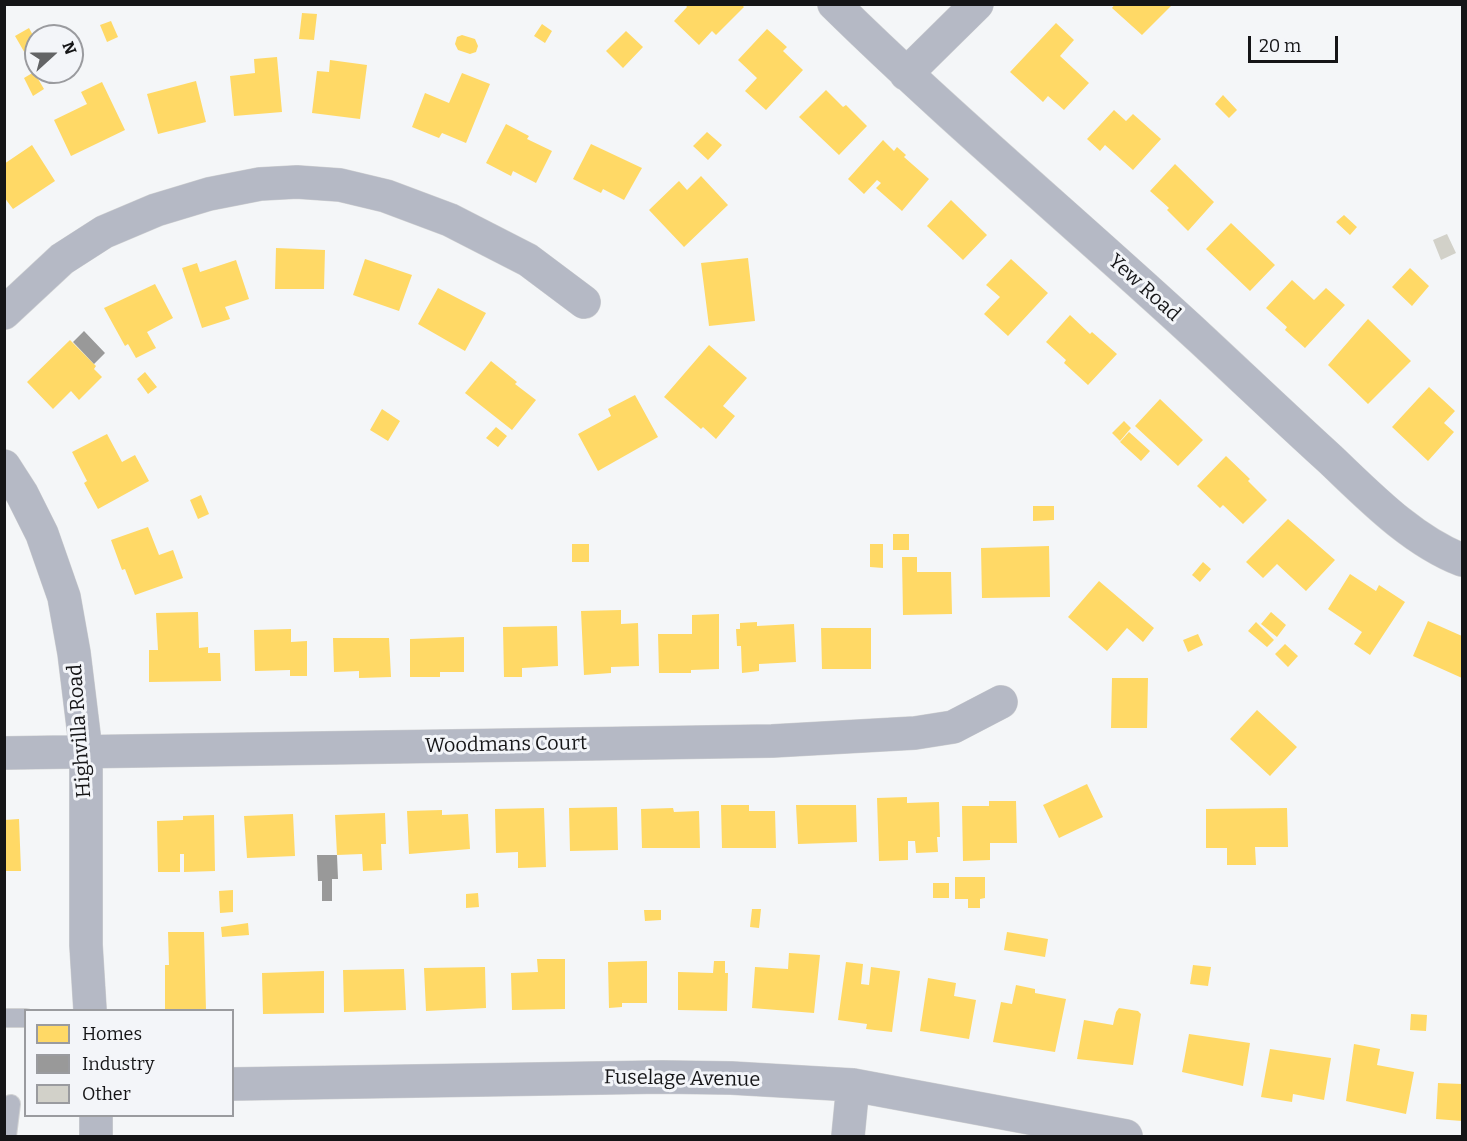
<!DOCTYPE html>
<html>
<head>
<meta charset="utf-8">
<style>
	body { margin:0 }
	#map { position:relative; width:1467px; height:1141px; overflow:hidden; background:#f4f6f8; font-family:Bitter,serif }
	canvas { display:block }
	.frame { position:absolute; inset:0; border:6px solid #151517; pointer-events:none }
	.legend { position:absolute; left:24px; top:1009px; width:210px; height:108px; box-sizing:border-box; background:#f3f5f9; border:2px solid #9a9b9f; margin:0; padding:8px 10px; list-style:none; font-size:18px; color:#151517 }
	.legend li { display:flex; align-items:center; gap:12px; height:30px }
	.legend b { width:30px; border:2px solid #9a9b9f }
	.north { position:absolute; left:24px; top:24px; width:60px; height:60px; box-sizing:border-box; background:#f3f5f9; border:2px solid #9a9b9f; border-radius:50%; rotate:69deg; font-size:16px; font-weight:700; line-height:24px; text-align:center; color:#151517 }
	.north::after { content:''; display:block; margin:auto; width:21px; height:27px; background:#636466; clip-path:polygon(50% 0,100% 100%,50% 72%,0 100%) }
	.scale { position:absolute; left:1248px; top:36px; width:90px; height:27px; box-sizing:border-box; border:3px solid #151517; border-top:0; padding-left:8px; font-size:18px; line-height:21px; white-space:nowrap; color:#151517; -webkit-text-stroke:4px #f3f5f9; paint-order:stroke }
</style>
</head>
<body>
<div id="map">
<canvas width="1467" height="1141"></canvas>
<div class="frame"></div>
<ul class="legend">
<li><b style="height:16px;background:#ffd966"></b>Homes</li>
<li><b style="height:16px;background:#999"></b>Industry</li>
<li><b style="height:16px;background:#d2d1c9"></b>Other</li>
</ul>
<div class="north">N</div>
<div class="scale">20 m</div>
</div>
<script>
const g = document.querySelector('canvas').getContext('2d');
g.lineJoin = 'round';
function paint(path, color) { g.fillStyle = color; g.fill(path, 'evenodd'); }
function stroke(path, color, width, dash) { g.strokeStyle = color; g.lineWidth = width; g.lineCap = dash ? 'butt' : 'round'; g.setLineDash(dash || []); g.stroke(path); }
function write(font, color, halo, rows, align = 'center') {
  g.font = font + ' Bitter,serif'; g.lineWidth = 6; g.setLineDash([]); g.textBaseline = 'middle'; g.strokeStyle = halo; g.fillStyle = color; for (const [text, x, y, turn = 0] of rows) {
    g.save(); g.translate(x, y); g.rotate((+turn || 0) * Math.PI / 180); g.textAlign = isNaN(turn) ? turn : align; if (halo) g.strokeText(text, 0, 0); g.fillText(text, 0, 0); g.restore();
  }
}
paint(new Path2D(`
	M685 4H741L744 7 716 35 712 31 699 45 674 21 687 7Z
	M1115 4H1173L1142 35 1112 8Z
	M302 13 317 14 314 40 299 39Z
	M111 21 118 37 107 42 100 25Z
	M1056 23 1074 40 1060 56 1089 83 1064 110 1048 96 1043 102 1010 72Z
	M542 24 552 31 545 43 534 36Z
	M29 28 36 41V48L26 55 15 36Z
	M767 29 787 47 783 51 803 70 766 110 745 91 757 78 738 60Z
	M626 31 643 47 623 68 606 51Z
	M462 35 475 39 478 46 476 52 470 54 458 50 455 44 457 37Z
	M277 57 282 112 234 116 230 76 255 73 254 59Z
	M330 60 367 65 360 119 312 113 317 71 329 72Z
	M34 72 44 89 33 96 24 78Z
	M462 73 490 84 466 143 442 133 439 138 412 127 425 93 449 103Z
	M196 81 206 122 158 134 147 94Z
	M102 82 125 130 71 156 54 120 87 104 81 92Z
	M826 90 843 107 846 105 867 126 839 155 799 117Z
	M1223 95 1237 110 1229 118 1215 104Z
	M1114 110 1126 121 1133 114 1161 139 1133 170 1105 145 1100 151 1087 139Z
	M506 124 529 136 527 139 552 151 536 183 513 171 511 176 486 163Z
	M707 132 722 145 708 160 693 146Z
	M883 140 894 151 897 147 906 155 904 157 929 179 902 211 876 188 881 183 877 180 864 194 848 179Z
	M591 144 642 168 624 200 603 189 601 193 573 179Z
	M32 145 55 181 13 209 4 197V164Z
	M1175 164 1214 202 1188 231 1167 210 1169 208 1150 191Z
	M701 176 728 205 684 247 649 210 679 181 687 190Z
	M951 200 987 235 963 260 927 226Z
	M1344 215 1357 227 1350 235 1336 222Z
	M1231 223 1275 265 1250 291 1206 249Z
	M276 248 325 250 324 289H275Z
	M748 258 755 321 709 326 701 263Z
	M365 259 412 275 399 311 353 295Z
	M1011 259 1048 293 1008 336 984 314 1000 297 986 285Z
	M236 260 249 299 225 307 230 319 202 328 182 268 197 263 200 272Z
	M1410 268 1429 286 1412 306 1392 287Z
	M1292 280 1314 300 1326 288 1345 305 1305 348 1285 330 1287 327 1266 308Z
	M155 284 173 318 147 332 156 348 136 358 128 344 125 346 104 308Z
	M438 288 486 313 465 351 418 324Z
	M1070 315 1090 334 1092 332 1117 354 1088 385 1064 363 1066 360 1046 342Z
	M1368 319 1411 361 1368 404 1328 365Z
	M70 340 96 366 94 369 102 377 79 400 71 391 53 409 27 382Z
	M709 345 747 378 723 406 735 416 716 439 703 427 701 429 664 397Z
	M491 361 517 382 515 384 536 400 512 430 465 393Z
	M145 372 157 387 148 394 137 379Z
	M1429 387 1455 411 1444 423 1454 432 1428 461 1392 427Z
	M635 395 658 437 598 471 578 434 611 416 608 409Z
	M1160 399 1203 440 1178 466 1135 426Z
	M382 409 400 421 388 441 370 430Z
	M1124 421 1131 428 1120 441 1112 433Z
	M496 427 507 436 498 447 486 438Z
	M1129 432 1150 451 1141 461 1120 442Z
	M107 434 122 462 135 455 149 481 98 509 84 483 87 481 72 452Z
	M1226 456 1250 479 1248 481 1267 500 1243 524 1223 505 1220 508 1197 486Z
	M201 495 209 514 198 519 190 500Z
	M1033 506H1054V520L1033 521Z
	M1288 519 1335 560 1306 591 1277 564 1263 578 1246 562Z
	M148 527 159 555 173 550 183 578 135 595 125 569 122 570 111 540Z
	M893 534H909V550H893Z
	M572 544H589V562H572Z
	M870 544H883V568L870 567Z
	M1049 546 1050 597 982 598 981 548Z
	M902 557H917V572H951L952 614 903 615Z
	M1203 562 1211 569 1200 582 1192 575Z
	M1350 574 1376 591 1379 585 1405 602 1370 655 1354 644 1362 632 1328 609Z
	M1099 581 1154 628 1143 642 1127 628 1107 651 1068 617Z
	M621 610V624L638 623 639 666 611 667V673L584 675 581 611Z
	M198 612 199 648 208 647V653H220L221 681 149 682V650H158L156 613Z
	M1271 612 1286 625 1277 637 1261 624Z
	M719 614V669L691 670V673H659L658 634H692V615Z
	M1428 621 1462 636V678L1413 656Z
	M757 622V626L794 624 796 662 759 664V671L742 673 741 646H737L736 629H740V623Z
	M1256 622 1274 640 1267 647 1248 631Z
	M557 626 558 666 522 668V677H504L503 627Z
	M821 628H871V669H822Z
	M291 629V642L307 641V676H290V670L255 671 254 630Z
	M1198 634 1203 645 1188 652 1183 640Z
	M464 637V672H440V677H410V639Z
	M333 638H389L391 677 359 678V671L334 672Z
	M1285 644 1298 656 1288 667 1275 654Z
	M1112 678H1148L1147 728H1111Z
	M1257 710 1297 747 1270 776 1230 739Z
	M1087 784 1103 817 1059 838 1043 805Z
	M907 797V803L939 802 940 837H937L938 852 916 853 915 841H908V860L879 861 877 798Z
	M989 801H1016L1017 843H990V860L963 861 962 806H989Z
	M721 805H749V811H775L776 848H722Z
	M796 805H856L857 842 798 844Z
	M617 807 618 850 570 851 569 808Z
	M544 808 546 867 518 868V852L496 853 495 809Z
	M673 808 674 812 699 811 700 848H642L641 809Z
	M1287 808 1288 847H1255L1256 865H1227V848H1206V809Z
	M442 810V815L468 814 470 849 409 854 407 811Z
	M385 813 386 844H381L382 870 363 871 362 854 337 855 335 815Z
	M293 814 295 856 247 858 244 816Z
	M214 815 215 871 184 872V854H180V872H158L157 821 183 820V816Z
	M19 819 21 871H4V820Z
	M955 877H985V898L980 899V908H968V899H955Z
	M933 883H949V898H933Z
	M233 890V912L220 913 219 891Z
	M478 893 479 907 466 908V894Z
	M752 909H761L759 928 750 927Z
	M644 910H661V920L645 921Z
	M248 923 249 935 222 937 221 927Z
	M168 932H204L206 1010H165V965H169Z
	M1007 932 1048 939 1045 957 1004 950Z
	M789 953 820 955 814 1013 752 1008 755 967 788 969Z
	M537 959H565V1009L512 1010 511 973 538 972Z
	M647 961V1003H622V1007L609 1008 608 962Z
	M714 961H725V973H728L727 1011 678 1010V972L713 973Z
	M846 962 863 964 861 984 869 985 871 967 900 971 892 1032 866 1029 867 1024 838 1020Z
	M1193 965 1211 967 1208 986 1190 984Z
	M485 967 486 1008 426 1011 424 968Z
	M404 969 406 1010 344 1012 343 970Z
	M324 971V1013L263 1014 262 973Z
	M928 978 956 983 954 996 976 1000 969 1039 920 1031Z
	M1016 985 1035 989V993L1066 999 1055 1052 993 1042 1001 1002 1012 1004Z
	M1119 1008 1138 1011 1141 1014 1133 1065 1077 1059 1084 1020 1113 1025 1116 1012Z
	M1411 1014 1427 1015 1426 1031 1410 1030Z
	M1189 1034 1250 1043 1243 1086 1182 1072Z
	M1354 1044 1380 1049 1377 1065 1414 1072 1406 1114 1346 1101Z
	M1270 1049 1331 1058 1324 1100 1293 1094 1292 1102 1261 1097Z
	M1438 1083 1462 1084V1121L1436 1119Z`), '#ffd966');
paint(new Path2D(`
	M84 331 105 353 94 364 73 342Z
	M317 855H337L338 879H332V901H322V881H318Z`), '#999');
paint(new Path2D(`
	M1447 234 1456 253 1441 260 1433 240Z`), '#d2d1c9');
const lane = new Path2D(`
	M4 1018H26
	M7 1136 11 1104`);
const street = new Path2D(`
	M834 4C952 120 1079 226 1200 338 1243 378 1286 419 1330 459 1369 496 1411 540 1462 560
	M906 74 977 4
	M4 313 62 259 104 232 156 210 209 194 260 184 297 182 340 185 386 196 450 220 528 260 584 302
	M4 466 22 494 42 534 64 597 74 653 86 751V945L90 1010
	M4 753 772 741 915 733 953 727 1001 702
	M232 1084 662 1077 731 1078 853 1085 1126 1136
	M96 1116V1136
	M848 1136 853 1085`);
stroke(lane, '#d1d2d3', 20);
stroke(street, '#d1d2d3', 34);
stroke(lane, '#b5b9c5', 18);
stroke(street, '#b5b9c5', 33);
write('20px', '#151517', '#f3f5f9', [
	["Yew Road",1144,288,42],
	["Highvilla Road",80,731,-94],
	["Woodmans Court",506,745,-1],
	["Fuselage Avenue",682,1079,1]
]);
</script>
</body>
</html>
